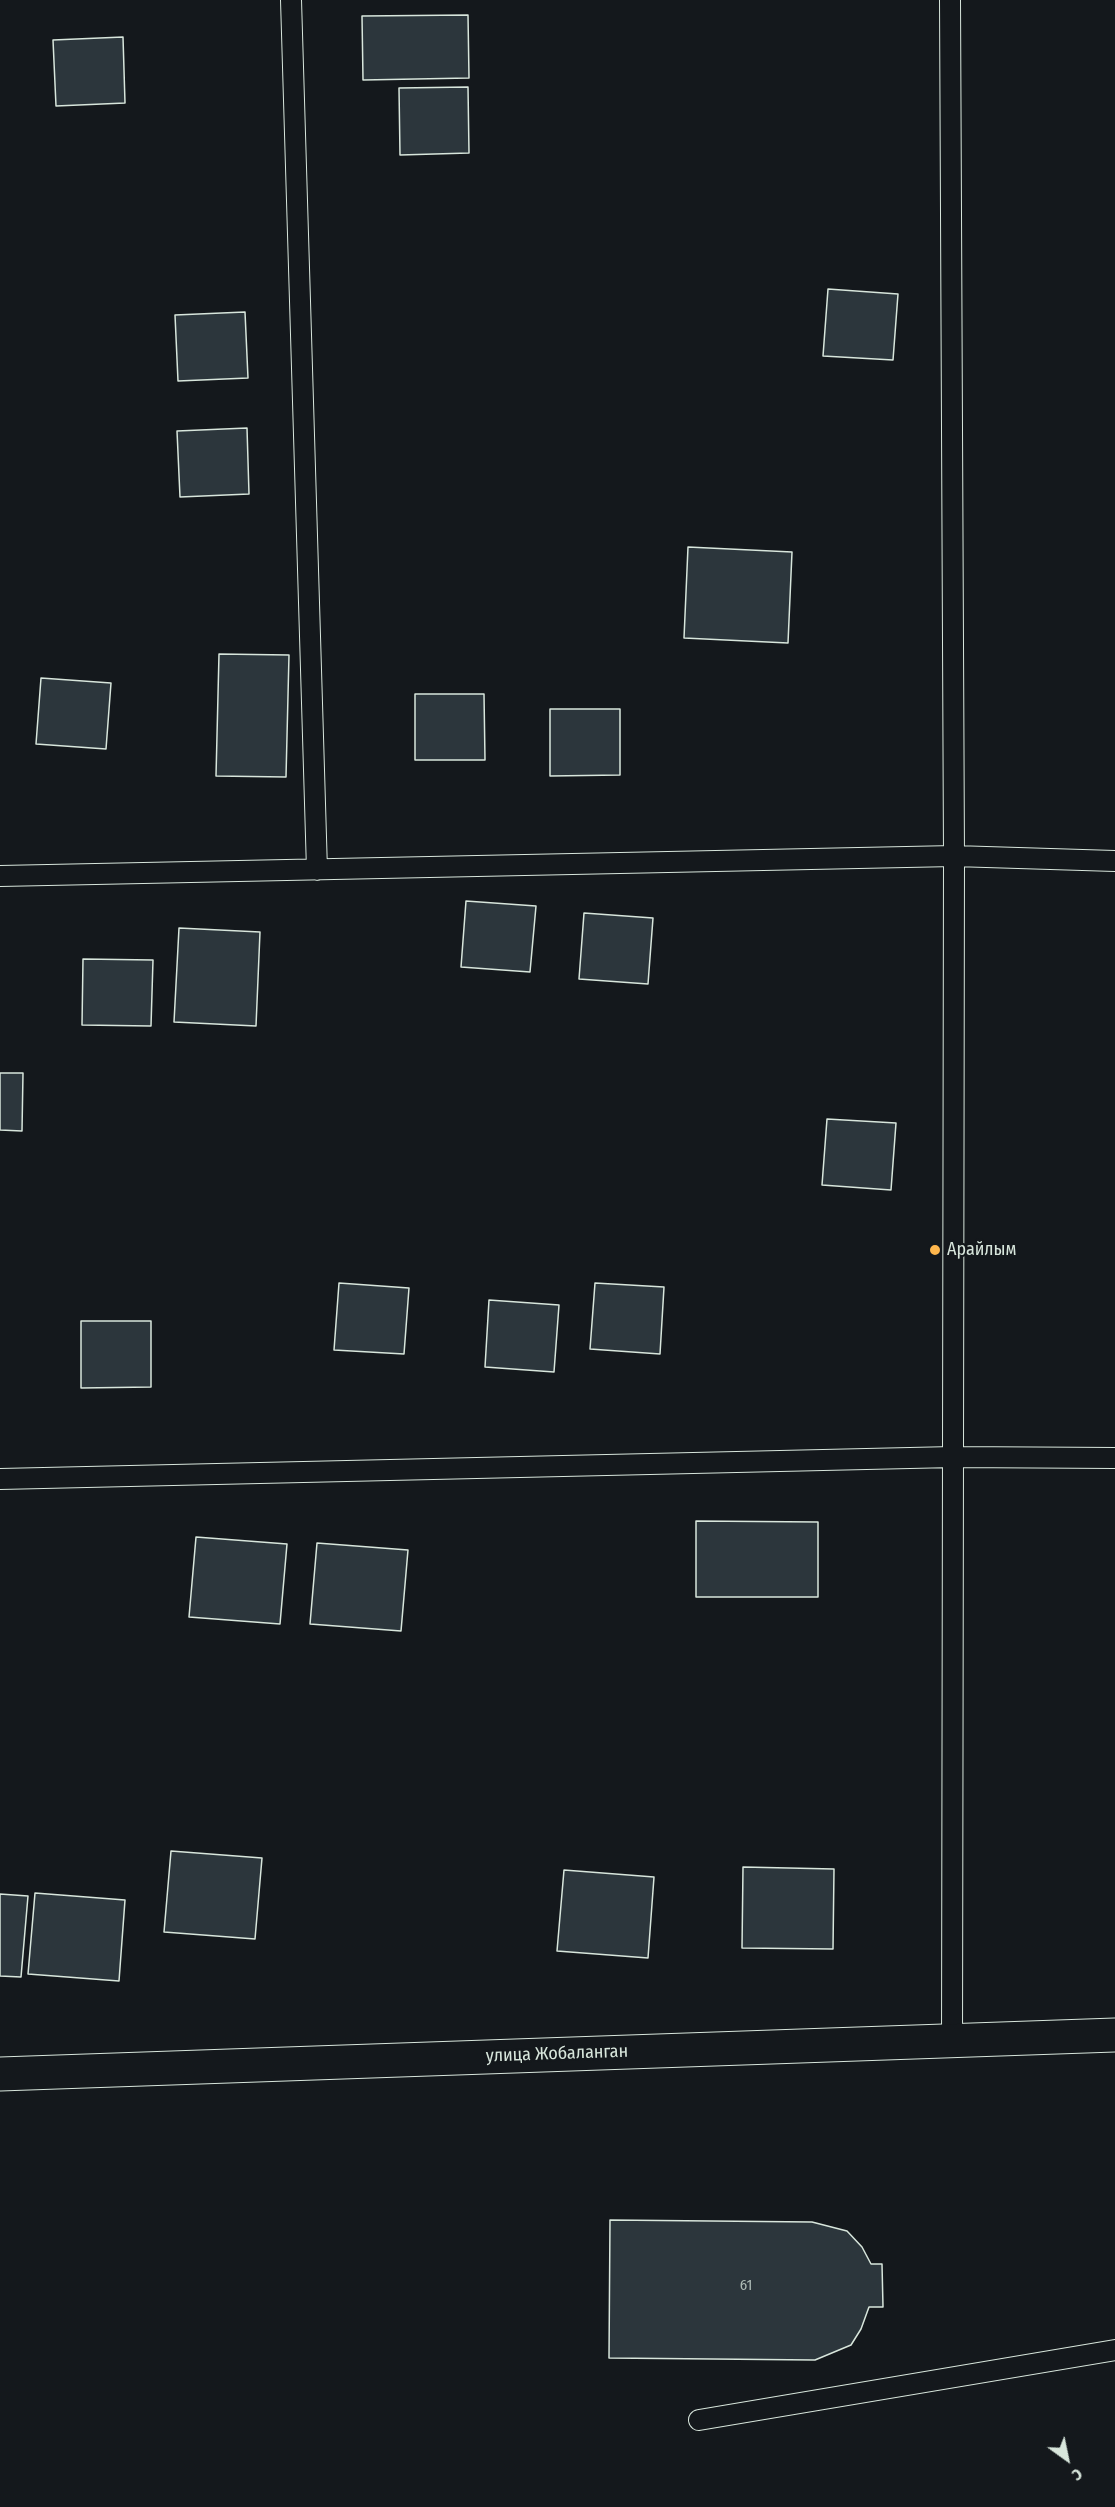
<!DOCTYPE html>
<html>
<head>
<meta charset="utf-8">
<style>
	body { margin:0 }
	#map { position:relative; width:1115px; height:2507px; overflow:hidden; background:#14181c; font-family:"Fira Sans Condensed",sans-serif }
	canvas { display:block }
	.north { position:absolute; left:1037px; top:2429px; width:60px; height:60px; -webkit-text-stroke:4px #14181c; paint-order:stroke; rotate:147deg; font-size:16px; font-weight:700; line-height:24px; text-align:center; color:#d8e6dc }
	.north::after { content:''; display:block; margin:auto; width:21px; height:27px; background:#d8e6dc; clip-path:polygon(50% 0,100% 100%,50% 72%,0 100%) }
</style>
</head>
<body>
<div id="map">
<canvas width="1115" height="2507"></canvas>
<div class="north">С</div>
</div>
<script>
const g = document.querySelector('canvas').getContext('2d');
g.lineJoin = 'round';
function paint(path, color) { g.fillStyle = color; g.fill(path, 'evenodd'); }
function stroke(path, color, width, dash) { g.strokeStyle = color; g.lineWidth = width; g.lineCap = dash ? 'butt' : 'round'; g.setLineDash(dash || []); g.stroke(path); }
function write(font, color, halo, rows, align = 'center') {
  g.font = font + ' "Fira Sans Condensed",sans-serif'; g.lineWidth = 4.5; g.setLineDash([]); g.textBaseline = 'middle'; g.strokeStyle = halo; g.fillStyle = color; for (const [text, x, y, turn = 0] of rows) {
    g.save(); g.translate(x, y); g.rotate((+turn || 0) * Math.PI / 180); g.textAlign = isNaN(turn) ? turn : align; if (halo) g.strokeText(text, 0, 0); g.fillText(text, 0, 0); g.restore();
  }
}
const building = new Path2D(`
	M468 15 469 78 363 80 362 16Z
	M123 37 125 103 56 106 53 40Z
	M468 87 469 153 400 155 399 88Z
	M828 289 898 294 893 360 823 356Z
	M245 312 248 378 178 381 175 315Z
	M247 428 249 494 180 497 177 431Z
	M688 547 792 552 788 643 684 638Z
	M219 654 289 655 286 777 216 776Z
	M41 678 111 683 106 749 36 744Z
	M415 694H484L485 760H415Z
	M550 709H620V775L550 776Z
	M466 901 536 906 530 972 461 967Z
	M584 913 653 918 648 984 579 979Z
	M179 928 260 932 256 1026 174 1022Z
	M83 959 153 960 151 1026 82 1025Z
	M0 1073H23L22 1131 0 1130Z
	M827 1119 896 1123 891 1190 822 1185Z
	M339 1283 409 1288 404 1354 334 1350Z
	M595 1283 664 1287 660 1354 590 1349Z
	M489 1300 559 1305 554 1372 485 1367Z
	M81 1321H151V1387L81 1388Z
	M696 1521 818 1522V1597H696Z
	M196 1537 287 1544 280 1624 189 1617Z
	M317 1543 408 1550 401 1631 310 1624Z
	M171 1851 262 1858 255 1939 164 1932Z
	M743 1867 834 1869 833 1949 742 1948Z
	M564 1870 654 1877 648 1958 557 1951Z
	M35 1893 125 1900 119 1981 28 1974Z
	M0 1894 28 1896 21 1977 0 1976Z
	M610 2220 812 2222 847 2231 862 2247 871 2264H882L883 2307H869L861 2329 851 2345 815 2360 609 2358Z`);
paint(building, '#2c363c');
stroke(building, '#d8e6dc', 1.5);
const lane = new Path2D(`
	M291 0 317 870
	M950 0 954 856 952 2041
	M0 876 954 856 1115 861
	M0 1479 953 1457 1115 1458
	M699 2420 1115 2350`);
const street = new Path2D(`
	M0 2074 1115 2035`);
stroke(lane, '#d8e6dc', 22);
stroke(street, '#d8e6dc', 35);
stroke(lane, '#14181c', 20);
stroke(street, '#14181c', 33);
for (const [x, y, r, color] of [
	[935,1250,6,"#ffb74d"]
]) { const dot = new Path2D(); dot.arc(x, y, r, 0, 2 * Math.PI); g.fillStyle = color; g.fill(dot); stroke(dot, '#14181c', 2); }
write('15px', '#adbab4', null, [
	["61",746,2286]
]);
write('18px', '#d8e6dc', '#14181c', [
	["Арайлым",947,1250]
], 'left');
write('18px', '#d8e6dc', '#14181c', [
	["улица Жобаланган",557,2054,-2]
]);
</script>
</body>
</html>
